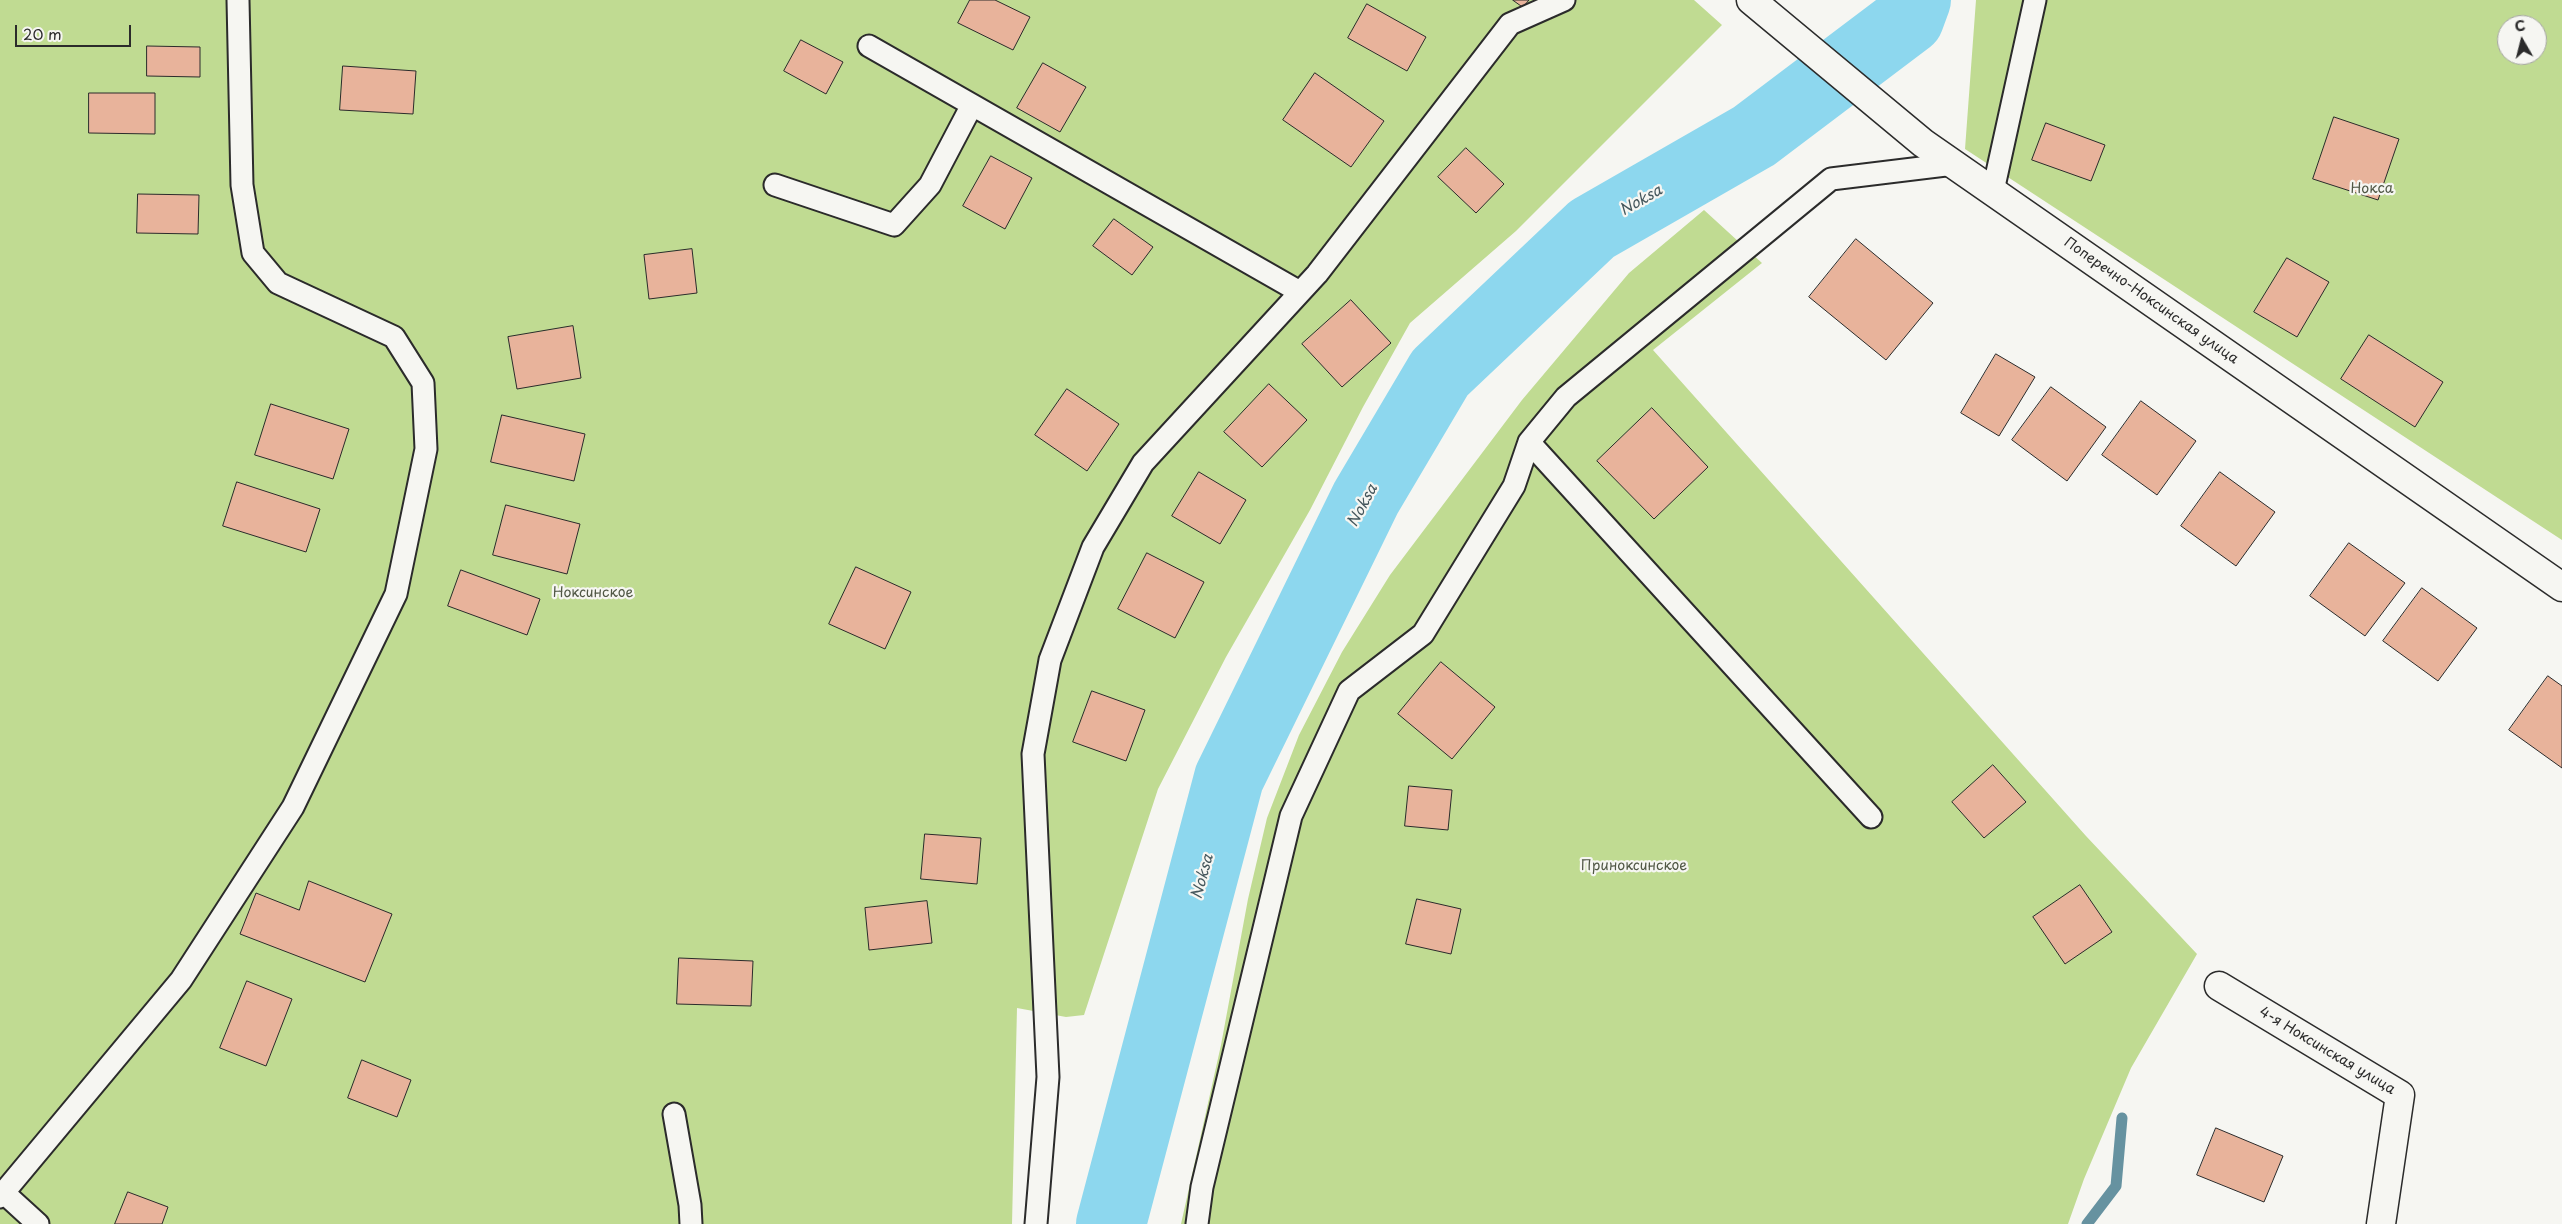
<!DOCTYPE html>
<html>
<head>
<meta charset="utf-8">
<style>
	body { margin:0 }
	#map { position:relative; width:2562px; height:1224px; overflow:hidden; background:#f6f6f2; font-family:"Playpen Sans",sans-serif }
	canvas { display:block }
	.north { position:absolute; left:2497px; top:15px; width:50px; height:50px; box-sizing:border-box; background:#f6f6f2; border:1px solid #a5a5a2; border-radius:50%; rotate:352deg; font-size:14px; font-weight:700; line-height:20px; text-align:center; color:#2b2b2b }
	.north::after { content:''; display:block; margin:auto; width:18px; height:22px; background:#2b2b2b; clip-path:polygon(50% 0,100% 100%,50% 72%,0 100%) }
	.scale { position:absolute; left:15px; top:25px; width:116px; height:22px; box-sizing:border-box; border:2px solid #2b2b2b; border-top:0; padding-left:6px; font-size:15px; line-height:18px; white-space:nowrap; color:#2b2b2b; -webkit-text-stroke:4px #f6f6f2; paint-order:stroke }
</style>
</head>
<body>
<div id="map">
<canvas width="2562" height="1224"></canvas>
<div class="north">С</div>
<div class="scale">20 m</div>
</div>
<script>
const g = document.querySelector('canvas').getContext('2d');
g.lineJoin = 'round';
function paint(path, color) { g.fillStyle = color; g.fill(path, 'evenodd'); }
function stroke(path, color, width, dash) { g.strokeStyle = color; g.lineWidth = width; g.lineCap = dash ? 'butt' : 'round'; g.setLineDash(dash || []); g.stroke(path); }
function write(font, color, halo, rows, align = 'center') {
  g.font = font + ' "Playpen Sans",sans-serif'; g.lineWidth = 4.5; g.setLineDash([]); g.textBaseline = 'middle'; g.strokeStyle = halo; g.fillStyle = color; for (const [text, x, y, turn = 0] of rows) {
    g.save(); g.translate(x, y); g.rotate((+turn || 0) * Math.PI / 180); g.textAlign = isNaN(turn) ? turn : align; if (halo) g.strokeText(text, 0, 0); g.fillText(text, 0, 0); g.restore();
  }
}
paint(new Path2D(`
	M0 0H1694L1722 25 1516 231 1410 323 1363 407 1310 510 1226 657 1158 789 1084 1015 1066 1017 1017 1008 1012 1224H0Z
	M1976 0H2562V540L1965 149ZM2507 25H2537V55H2507Z
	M1704 210 1762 263 1653 350 2086 836 2197 954 2131 1068 2084 1179 2068 1224H1181L1221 1045 1248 899 1267 818 1299 735 1342 652 1390 575 1522 400 1629 273Z`), '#c0db92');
stroke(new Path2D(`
	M2087 1224 2116 1186 2122 1118`), '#6692a0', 11);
stroke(new Path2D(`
	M1111 1224 1229 778 1366 498 1440 373 1592 229 1754 136 1909 19 1916 0`), '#8dd7ee', 70);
const building = new Path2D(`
	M970 0H995L1030 17 1013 50 958 23Z
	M1513 0H1529L1523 7Z
	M1367 4 1426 37 1407 71 1348 38Z
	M801 40 843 62 826 94 784 71Z
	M147 46 200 47V77L147 76Z
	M1043 63 1086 87 1060 132 1017 108Z
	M343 66 416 71 413 114 340 110Z
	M1315 73 1384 121 1351 167 1283 120Z
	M89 93H155V134L89 133Z
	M2334 117 2399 139 2378 200 2313 179Z
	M2046 123 2105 145 2091 181 2032 160Z
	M1466 148 1504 184 1476 213 1438 177Z
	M991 156 1032 178 1005 229 963 206Z
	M138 194 199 195 198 234 137 233Z
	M1114 219 1153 247 1132 275 1093 246Z
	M1856 239 1933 303 1886 360 1809 297Z
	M692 249 697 293 649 299 644 255Z
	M2287 258 2329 282 2297 337 2254 312Z
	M1351 300 1391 343 1342 387 1302 344Z
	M573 326 581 378 517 389 508 337Z
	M2369 335 2443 382 2415 427 2341 379Z
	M1996 354 2035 377 1999 436 1961 413Z
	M1269 384 1307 420 1262 467 1224 432Z
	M2051 387 2106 427 2067 481 2012 440Z
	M1067 389 1119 424 1087 471 1035 435Z
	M2141 401 2196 441 2157 495 2102 455Z
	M271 404 349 429 333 479 255 455Z
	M1652 408 1708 467 1654 519 1597 461Z
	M502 415 585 434 574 481 491 462Z
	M1199 472 1246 500 1220 544 1172 516Z
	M2220 472 2275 512 2236 566 2181 526Z
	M237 482 320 509 306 552 223 526Z
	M506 505 580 524 567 574 493 555Z
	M2349 543 2405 583 2365 636 2310 596Z
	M1147 553 1204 582 1175 638 1118 609Z
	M856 567 911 592 885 649 829 624Z
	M461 570 540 599 527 635 448 606Z
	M2422 588 2477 628 2438 681 2383 641Z
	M1441 662 1495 707 1452 759 1398 714Z
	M2548 676 2562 686V768L2509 730Z
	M1092 691 1145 710 1126 761 1073 742Z
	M1993 765 2026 802 1984 838 1952 802Z
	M1409 786 1452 790 1448 830 1405 826Z
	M925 834 981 838 977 884 921 879Z
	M309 881 392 914 365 982 240 934 256 893 299 910Z
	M2080 885 2112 932 2065 964 2033 917Z
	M1417 899 1461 909 1451 954 1406 944Z
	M927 901 932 943 869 950 865 908Z
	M679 958 753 961 751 1006 677 1004Z
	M247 981 292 999 266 1066 220 1048Z
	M362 1060 411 1080 397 1117 348 1098Z
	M2216 1128 2283 1156 2264 1202 2197 1175Z
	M128 1192 168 1207 162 1224H115Z`);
paint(building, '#e8b39b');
stroke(building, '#2b2b2b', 1);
const lane = new Path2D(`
	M869 46 1300 292
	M775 185 894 225 930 185 972 105
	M1993 191 2035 0
	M1529 442 1871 817
	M674 1114 690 1205 691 1224
	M4 1193 38 1224
	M0 1197 181 980 293 807 396 594 426 449 423 383 394 337 278 283 253 253 242 185 238 0
	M1036 1224 1048 1077 1033 754 1050 660 1093 547 1143 463 1317 274 1510 24 1564 0
	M1197 1224 1202 1187 1291 816 1349 691 1423 634 1514 486 1529 442 1566 397 1831 179 1954 164`);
const street = new Path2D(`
	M1751 0 1923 143 2562 587
	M2219 986 2400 1095 2381 1224`);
stroke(lane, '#2b2b2b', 25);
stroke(street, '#2b2b2b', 31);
stroke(lane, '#f6f6f2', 21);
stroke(street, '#f6f6f2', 28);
write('14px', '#505745', '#f6f6f2', [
	["Нокса",2372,189],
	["Ноксинское",593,593],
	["Приноксинское",1634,866]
]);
write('14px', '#2b2b2b', '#f6f6f2', [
	["Поперечно-Ноксинская улица",2151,301,35],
	["4-я Ноксинская улица",2327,1051,31]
]);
write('italic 15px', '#44565c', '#f6f6f2', [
	["Noksa",1641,201,-30],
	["Noksa",1363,506,-62],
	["Noksa",1203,877,-75]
]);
</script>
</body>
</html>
